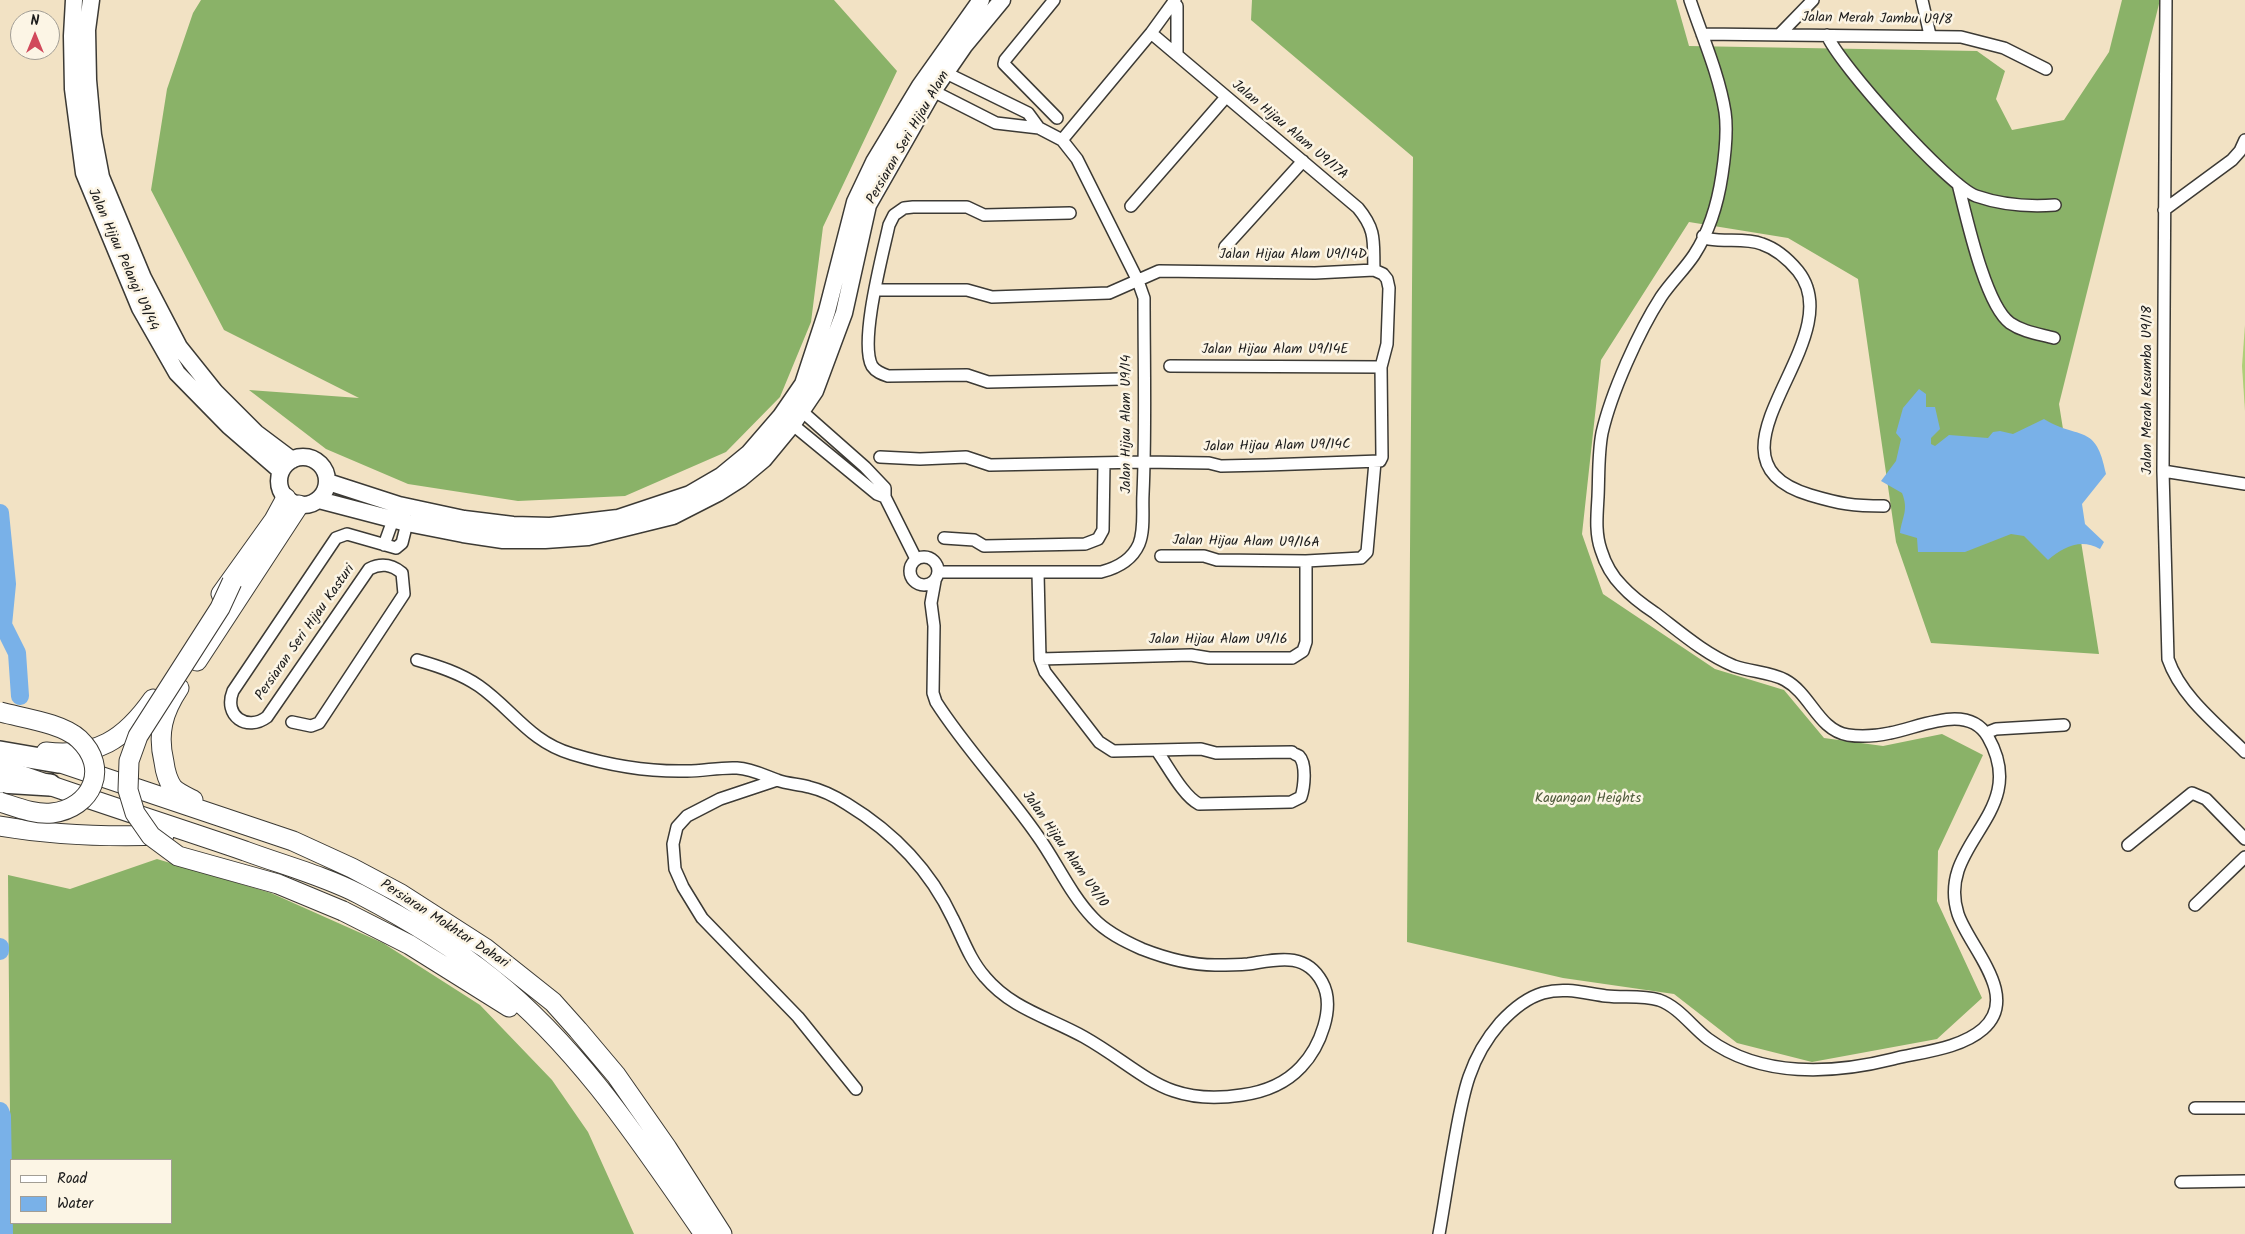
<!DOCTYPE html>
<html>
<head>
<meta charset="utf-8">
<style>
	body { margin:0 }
	#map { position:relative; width:2245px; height:1234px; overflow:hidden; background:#f2e2c4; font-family:Kalam,sans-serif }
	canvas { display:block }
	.legend { position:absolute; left:10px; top:1159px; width:162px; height:65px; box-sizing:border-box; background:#fcf5e5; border:1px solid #a29e95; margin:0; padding:6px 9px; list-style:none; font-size:15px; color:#1c1c1c }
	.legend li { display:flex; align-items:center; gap:10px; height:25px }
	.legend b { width:25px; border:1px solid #a29e95 }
	.north { position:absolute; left:10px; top:10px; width:50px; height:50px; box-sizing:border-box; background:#fcf5e5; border:1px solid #a29e95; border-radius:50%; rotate:0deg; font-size:14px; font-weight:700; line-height:20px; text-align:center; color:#1c1c1c }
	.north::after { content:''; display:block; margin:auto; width:18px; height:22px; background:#d1495b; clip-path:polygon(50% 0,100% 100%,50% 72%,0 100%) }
</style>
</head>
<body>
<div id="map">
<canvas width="2245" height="1234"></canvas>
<ul class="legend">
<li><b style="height:6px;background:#fff"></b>Road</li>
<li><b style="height:14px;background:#79b1e8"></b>Water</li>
</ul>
<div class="north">N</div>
</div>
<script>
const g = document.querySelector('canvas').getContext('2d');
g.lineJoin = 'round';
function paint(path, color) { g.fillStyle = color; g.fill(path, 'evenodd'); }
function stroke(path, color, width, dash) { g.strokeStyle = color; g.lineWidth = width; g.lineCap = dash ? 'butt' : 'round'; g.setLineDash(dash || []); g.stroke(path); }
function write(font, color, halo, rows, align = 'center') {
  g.font = font + ' Kalam,sans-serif'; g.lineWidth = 5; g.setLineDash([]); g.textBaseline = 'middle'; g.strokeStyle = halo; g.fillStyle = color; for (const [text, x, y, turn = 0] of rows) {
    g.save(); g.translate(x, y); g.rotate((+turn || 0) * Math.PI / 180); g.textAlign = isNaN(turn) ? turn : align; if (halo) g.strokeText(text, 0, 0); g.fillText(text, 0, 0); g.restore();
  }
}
paint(new Path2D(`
	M2245 325V411L2242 366Z`), '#aecf78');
paint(new Path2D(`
	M201 0H834L897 71 823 227 811 322 780 397 726 452 625 496 518 501 408 484 326 449 249 390 359 398 224 330 151 190 167 89 193 13Z
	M1252 0H1676L1689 46 1977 51 2005 71 1996 99 2012 130 2064 120 2109 52 2122 0H2160L2059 404 2099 654 1931 643 1896 542 1858 279 1788 238 1689 222 1601 360 1582 534 1603 594 1715 669 1784 690 1824 738 1883 746 1942 734 1983 755 1938 851 1937 901 1982 998 1937 1039 1812 1062 1737 1043 1674 994 1563 978 1407 942 1413 157 1251 20Z
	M157 859 271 893 383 943 480 1005 552 1080 588 1132 634 1234H11L8 875 70 889ZM11 1160H171V1223H11Z`), '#8ab268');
paint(new Path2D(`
	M1919 389 1926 394V407H1935L1940 429 1931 438V444L1935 446 1949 435 1988 438 1993 432 2000 431 2013 434 2044 419C2080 441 2096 422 2106 474L2082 504 2085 524 2104 542 2100 549C2081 538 2063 547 2048 560L2024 536 2011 534 1965 552H1918L1917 538 1900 533C1902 517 1909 510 1902 493L1881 481 1896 461 1901 439 1896 433 1903 408Z`), '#79b1e8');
stroke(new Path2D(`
	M0 513 7 584 3 625 17 653 20 696
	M0 947V951
	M0 1111 2 1116 4 1234`), '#79b1e8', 18);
const street = new Path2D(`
	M1054 0 1005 60 1004 64 1057 118
	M1922 0 1930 35
	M2166 0 2163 471 2168 659C2181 697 2218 725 2245 752
	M1174 3 1177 6V55
	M1151 33 1358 208C1377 231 1373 242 1374 270
	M1702 34 1961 37 2004 48 2046 69
	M1780 34 1813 0
	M1827 35C1838 63 1948 186 1976 196 2002 205 2028 207 2055 205
	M940 70 1028 113 1039 128
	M927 88 996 123 1039 128 1062 140 1077 159 1138 281 1144 298C1144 363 1146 429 1143 494 1142 509 1145 529 1139 544 1132 560 1117 568 1101 572H939
	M1062 140 1151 33 1175 0
	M1958 184C1966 215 1985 305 2010 323 2023 332 2039 334 2054 338
	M1131 206 1226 97
	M2164 210 2232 160 2240 151 2245 140
	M1070 213 984 215 967 207H913L904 208 894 215 889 225C883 253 859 342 872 366 876 372 882 374 888 376L967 375 988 382 1122 379
	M1703 236 1709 239C1727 242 1746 238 1762 244 1777 249 1788 259 1798 271 1854 341 1688 458 1810 495 1840 504 1853 506 1884 506
	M1225 247 1303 161
	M875 290H967L992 297 1109 293 1159 271 1315 273 1374 270 1383 274 1387 279 1389 288 1387 344 1381 367 1382 457 1380 461 1266 465 1221 466 1209 463 1144 462 990 465 966 457 920 459 880 457
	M1170 366 1381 367
	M796 406 865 467 885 488V497
	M787 420 877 494 885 497
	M2163 471 2245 484
	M885 497 916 559
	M944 538 974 540 984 546 1085 544 1098 539 1103 530 1104 463
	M384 545 393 520
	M1161 556H1204L1217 560 1306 561 1361 558 1367 552 1375 462
	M910 571a14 14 0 1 1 28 0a14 14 0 1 1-28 0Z
	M1038 573 1040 659 1045 672 1099 742 1113 751 1201 749 1216 753 1292 752C1292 753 1299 756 1299 756 1307 764 1304 788 1301 797L1291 802 1199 804C1183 796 1168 766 1157 751
	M1040 659 1191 655 1209 658H1292L1303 651 1306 642V561
	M417 660C438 666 460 673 479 686 512 709 530 742 572 754 608 765 649 772 687 771 704 771 720 767 737 768 752 769 763 775 777 780 787 784 799 784 809 787 822 790 836 797 847 804 893 832 930 870 953 919 963 939 970 960 985 977 1012 1009 1048 1017 1084 1037 1144 1071 1164 1107 1242 1095 1264 1092 1286 1083 1301 1067 1320 1047 1336 1007 1322 982 1305 951 1276 960 1248 964 1237 965 1226 965 1215 965 1190 965 1165 958 1142 949 1124 941 1106 932 1093 918 1070 894 1056 861 1037 835 1005 789 966 749 936 702L933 693 934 626 931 603 935 581
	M292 722 311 726 319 723 404 594 402 573C391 564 381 563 369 569L267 717C247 732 223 716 233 691L336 538 347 534 396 548 402 543 407 523
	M1986 733 1996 729 2064 725
	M777 780 720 799 687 816 677 827 673 844 675 869 683 887 702 918 798 1017 856 1089
	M2128 845 2192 793 2206 799 2245 839
	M2195 905 2245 857
	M2195 1108H2245
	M2181 1182 2245 1181
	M1439 1234C1444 1206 1448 1178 1453 1150 1462 1101 1466 1062 1500 1023 1512 1010 1526 998 1543 993 1565 987 1584 993 1606 996 1623 998 1642 995 1659 1000 1679 1007 1692 1027 1708 1039 1761 1078 1833 1074 1893 1059 1921 1052 1960 1049 1983 1029 2021 996 1969 947 1958 914 1935 843 2032 814 1988 737 1968 702 1919 728 1890 733 1876 736 1861 737 1848 735 1818 730 1811 694 1785 680 1770 672 1751 672 1734 666 1705 654 1680 632 1655 613 1643 605 1632 597 1622 586 1612 576 1605 563 1601 550 1595 533 1597 515 1598 497 1599 476 1598 454 1602 433 1611 393 1639 331 1661 297 1671 282 1684 270 1694 255 1709 232 1718 202 1722 175 1725 155 1728 132 1725 112 1719 74 1702 36 1690 0`);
const secondary = new Path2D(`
	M74 0 72 36 73 89 84 173 140 308 177 373 229 426 281 471
	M91 0 87 30 88 80 93 135 101 177 143 278 179 347 215 392 256 433 292 460
	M279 481a24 24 0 1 1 48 0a24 24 0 1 1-48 0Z
	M328 482 399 505 464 519 513 525 550 526 618 518 690 494 721 476 749 453 781 416 803 384 827 311 855 202 874 162 920 86 981 0
	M319 500 407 523 463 534 503 540H545L588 537 673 516 718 493 740 479 764 459 792 425 815 391 844 313 868 205 933 91 964 46 1002 0`);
const primary = new Path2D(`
	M221 594 274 520 286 498
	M197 661 299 505
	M179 688C163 712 157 733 164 762 165 770 168 781 173 788 178 793 187 797 193 800
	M46 752C96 758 125 739 153 699
	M43 757 293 841 352 868 401 894 485 948 553 1002 578 1030 616 1075 667 1148 722 1234
	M0 768C81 797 163 823 245 851 283 865 324 876 359 894 405 918 452 946 493 979 580 1049 641 1143 704 1234
	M0 826C53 835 110 837 164 835
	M343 911 410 945 509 1007`);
const highway = new Path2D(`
	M0 752 58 762
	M0 782 50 785`);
stroke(street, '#3c3a35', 14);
stroke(secondary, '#3c3a35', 19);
stroke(primary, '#3c3a35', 21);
stroke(highway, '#3c3a35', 24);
stroke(street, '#fff', 11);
stroke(secondary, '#fff', 16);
stroke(primary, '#fff', 19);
stroke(highway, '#fff', 21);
const primaryBridge = new Path2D(`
	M232 582 220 608 138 736 129 761 128 790 135 813 151 836 178 856 278 884 343 911
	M0 712C22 718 62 723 79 739 110 768 92 808 52 813 35 815 16 807 0 802`);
stroke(primaryBridge, '#3c3a35', 21, []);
stroke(primaryBridge, '#fff', 19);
write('14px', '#1c1c1c', '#fcf5e5', [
	["Jalan Merah Jambu U9/8",1877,20,1],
	["Jalan Hijau Alam U9/17A",1289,131,40],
	["Persiaran Seri Hijau Alam",909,138,-60],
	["Jalan Hijau Alam U9/14D",1293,256],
	["Jalan Hijau Pelangi U9/44",122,260,66],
	["Jalan Hijau Alam U9/14E",1275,351],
	["Jalan Merah Kesumba U9/18",2149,390,-90],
	["Jalan Hijau Alam U9/14",1128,424,-90],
	["Jalan Hijau Alam U9/14C",1277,447,-1],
	["Jalan Hijau Alam U9/16A",1246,543,1],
	["Persiaran Seri Hijau Kasturi",306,633,-55],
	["Jalan Hijau Alam U9/16",1218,641],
	["Jalan Hijau Alam U9/10",1064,850,55],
	["Persiaran Mokhtar Dahari",444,925,33]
]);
write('14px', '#4f5b3c', '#fcf5e5', [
	["Kayangan Heights",1588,800]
]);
</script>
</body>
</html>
